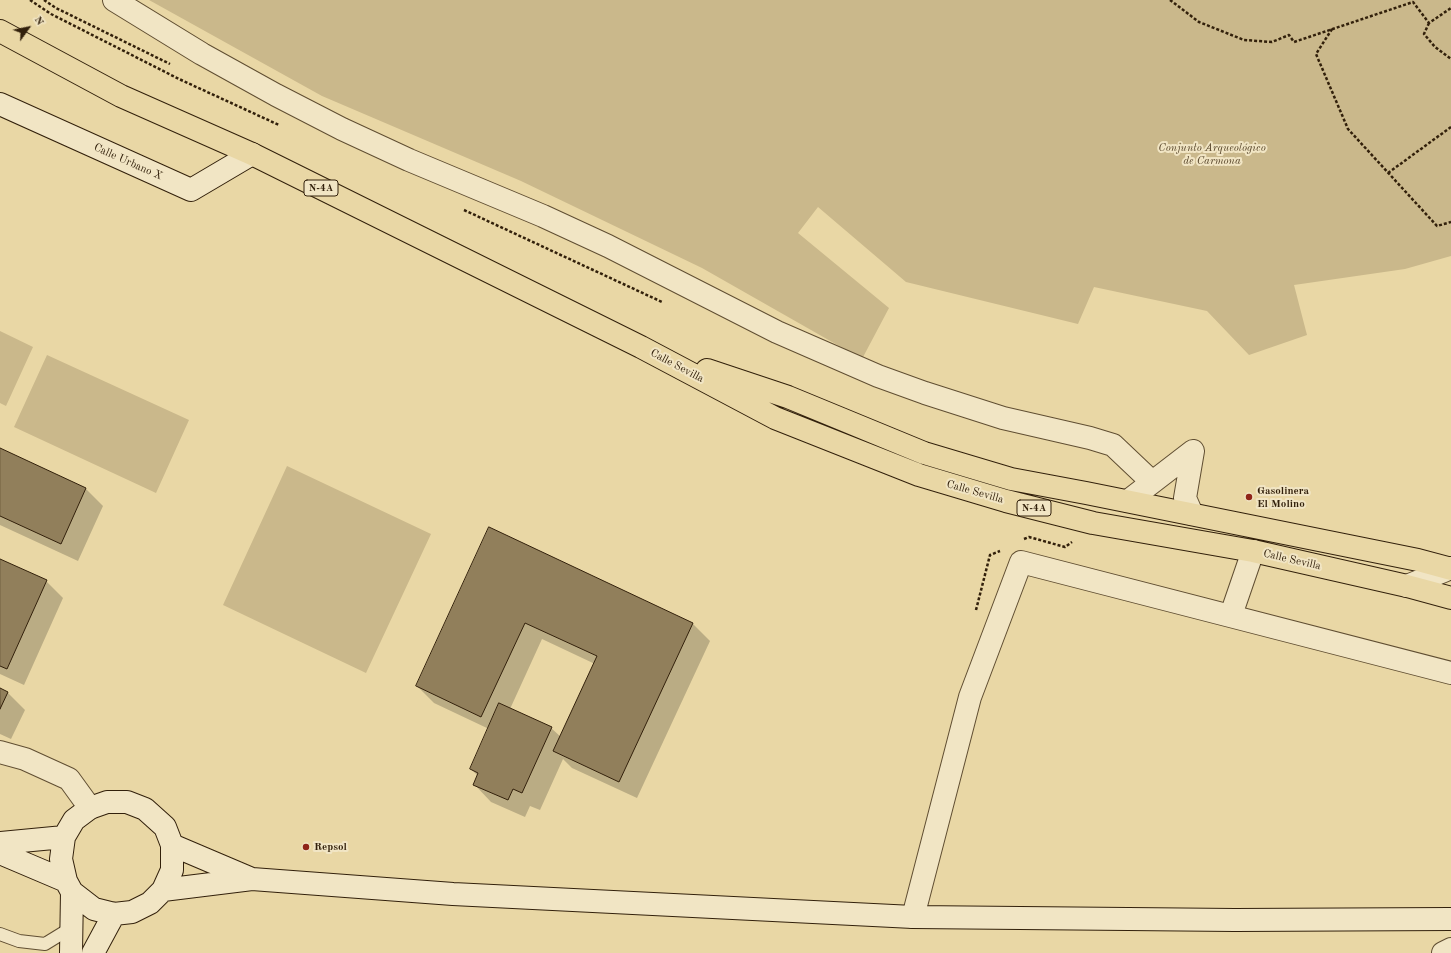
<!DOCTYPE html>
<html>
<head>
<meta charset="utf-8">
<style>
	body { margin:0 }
	#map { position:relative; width:1451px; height:953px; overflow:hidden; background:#e9d7a5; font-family:"Old Standard TT",serif }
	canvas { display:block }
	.north { position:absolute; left:8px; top:8px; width:40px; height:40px; -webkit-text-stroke:3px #f1e5c4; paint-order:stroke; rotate:57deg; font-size:11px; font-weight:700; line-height:16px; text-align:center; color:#32200b }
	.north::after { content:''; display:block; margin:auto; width:14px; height:18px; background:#32200b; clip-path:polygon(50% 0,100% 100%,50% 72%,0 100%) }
</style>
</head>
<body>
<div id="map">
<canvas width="1451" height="953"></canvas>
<div class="north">N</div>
</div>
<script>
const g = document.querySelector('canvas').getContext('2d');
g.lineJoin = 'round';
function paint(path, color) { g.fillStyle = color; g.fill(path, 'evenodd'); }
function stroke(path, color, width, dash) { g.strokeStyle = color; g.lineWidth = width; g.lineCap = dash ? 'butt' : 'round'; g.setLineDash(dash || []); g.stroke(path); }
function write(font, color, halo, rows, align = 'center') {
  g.font = font + ' "Old Standard TT",serif'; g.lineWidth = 4; g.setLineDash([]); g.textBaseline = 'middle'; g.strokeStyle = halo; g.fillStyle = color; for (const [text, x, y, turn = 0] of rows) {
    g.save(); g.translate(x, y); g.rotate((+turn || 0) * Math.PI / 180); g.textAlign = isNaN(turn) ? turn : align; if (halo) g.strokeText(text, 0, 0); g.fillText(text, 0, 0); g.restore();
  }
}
paint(new Path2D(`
	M149 0H1451V256L1405 269 1294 285 1307 335 1249 355 1207 311 1094 287 1078 324 906 282 818 207 798 233 889 308 862 359 702 268 521 181 322 96Z
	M0 331 33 347 6 406 0 403Z
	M47 355 189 420 156 493 14 427Z
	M287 466 431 534 366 673 223 605Z`), '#cab88b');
paint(new Path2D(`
	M0 450 86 489 103 506 78 561 0 525Z
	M490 528 693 624 710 641 637 798 572 768 563 759 540 810 530 806 525 817 491 802 474 784 478 776 471 769 489 729 434 703 417 686ZM542 639 595 664 561 737 551 728 510 709Z
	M0 560 46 581 63 598 24 685 0 674Z
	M0 689 7 692 25 710 11 739 0 734Z`), '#0003');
const building = new Path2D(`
	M0 448 86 488 61 544 0 516Z
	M489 527 693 623 619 782 553 751 597 656 525 623 481 717 416 686Z
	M0 559 47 580 7 669 0 666Z
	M0 688 8 692 0 709Z
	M499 703 552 727 522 793 513 789 508 800 473 785 478 773 470 769Z`);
paint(building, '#917f5b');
stroke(building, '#32200b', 1);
const lane = new Path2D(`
	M0 934 19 941 45 944 71 928`);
const street = new Path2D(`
	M114 0 202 54 276 95 342 129 409 160 543 216 608 246 777 332 878 376 925 393 1003 418 1090 438 1113 445 1152 482
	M1128 501 1193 451 1185 498 1192 514
	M1407 586 1451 568
	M1231 615 1253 551
	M0 752 25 759 69 779 90 808
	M913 917 970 697 1021 562 1451 673
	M1443 953 1451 949`);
const secondary = new Path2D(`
	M0 104 191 190 252 154
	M0 843 64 837
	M172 845V870L163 890 150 903 132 912 114 914 94 909 72 892 66 881 61 859 64 837 74 820 90 808 107 802H127L145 809 165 827 172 845 252 879
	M0 853 66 881
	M163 890 252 879 453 894 913 917 1235 920 1451 919
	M71 953 72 892
	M93 953 114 914`);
const highway = new Path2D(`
	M0 31 121 96 252 154 641 347 775 418 919 475 1006 501 1093 523 1253 551 1407 586 1451 598
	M707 370 788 397 924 453 1011 479 1086 493 1418 560 1451 569`);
stroke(lane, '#604e32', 14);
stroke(street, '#604e32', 24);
stroke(secondary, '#32200b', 24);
stroke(highway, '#32200b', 24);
stroke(new Path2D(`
	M30 0 51 14 179 79 279 125
	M44 0 56 8 170 64
	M1170 0 1199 22 1244 40 1272 42 1289 35 1294 42 1413 2 1429 23 1451 8
	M1429 23 1424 34 1435 47 1451 59
	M1332 29 1316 54 1348 129 1437 226 1451 222
	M1388 173 1451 127
	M464 210 662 302
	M1024 539 1029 537 1065 547 1072 542
	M976 610 990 555 1000 551`), '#32200b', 2.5, [3, 2]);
stroke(lane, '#f1e5c4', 12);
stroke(street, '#f1e5c4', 22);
stroke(secondary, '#f1e5c4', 22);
stroke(highway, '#e9d7a5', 22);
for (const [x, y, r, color] of [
	[1249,497,4,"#8f2418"],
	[306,847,4,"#8f2418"]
]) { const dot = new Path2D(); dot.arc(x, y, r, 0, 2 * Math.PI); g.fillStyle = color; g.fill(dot); stroke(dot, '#f1e5c4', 1.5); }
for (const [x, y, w] of [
	[321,188,34],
	[1034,508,34]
]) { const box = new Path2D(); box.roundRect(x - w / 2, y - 8, w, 16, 3); g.fillStyle = '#f1e5c4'; g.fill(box); stroke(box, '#32200b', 1); }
write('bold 10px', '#32200b', null, [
	["N-4A",321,188],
	["N-4A",1034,508]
]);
write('italic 11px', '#58462b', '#f1e5c4', [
	["Conjunto Arqueológico",1212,148],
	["de Carmona",1212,161]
]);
write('11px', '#32200b', '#f1e5c4', [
	["Calle Urbano X",128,162,24],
	["Calle Sevilla",677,366,28],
	["Calle Sevilla",975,492,16],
	["Calle Sevilla",1292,560,13]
]);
write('bold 11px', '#32200b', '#f1e5c4', [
	["Gasolinera",1257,491],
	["El Molino",1257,504],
	["Repsol",314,847]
], 'left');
</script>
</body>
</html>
